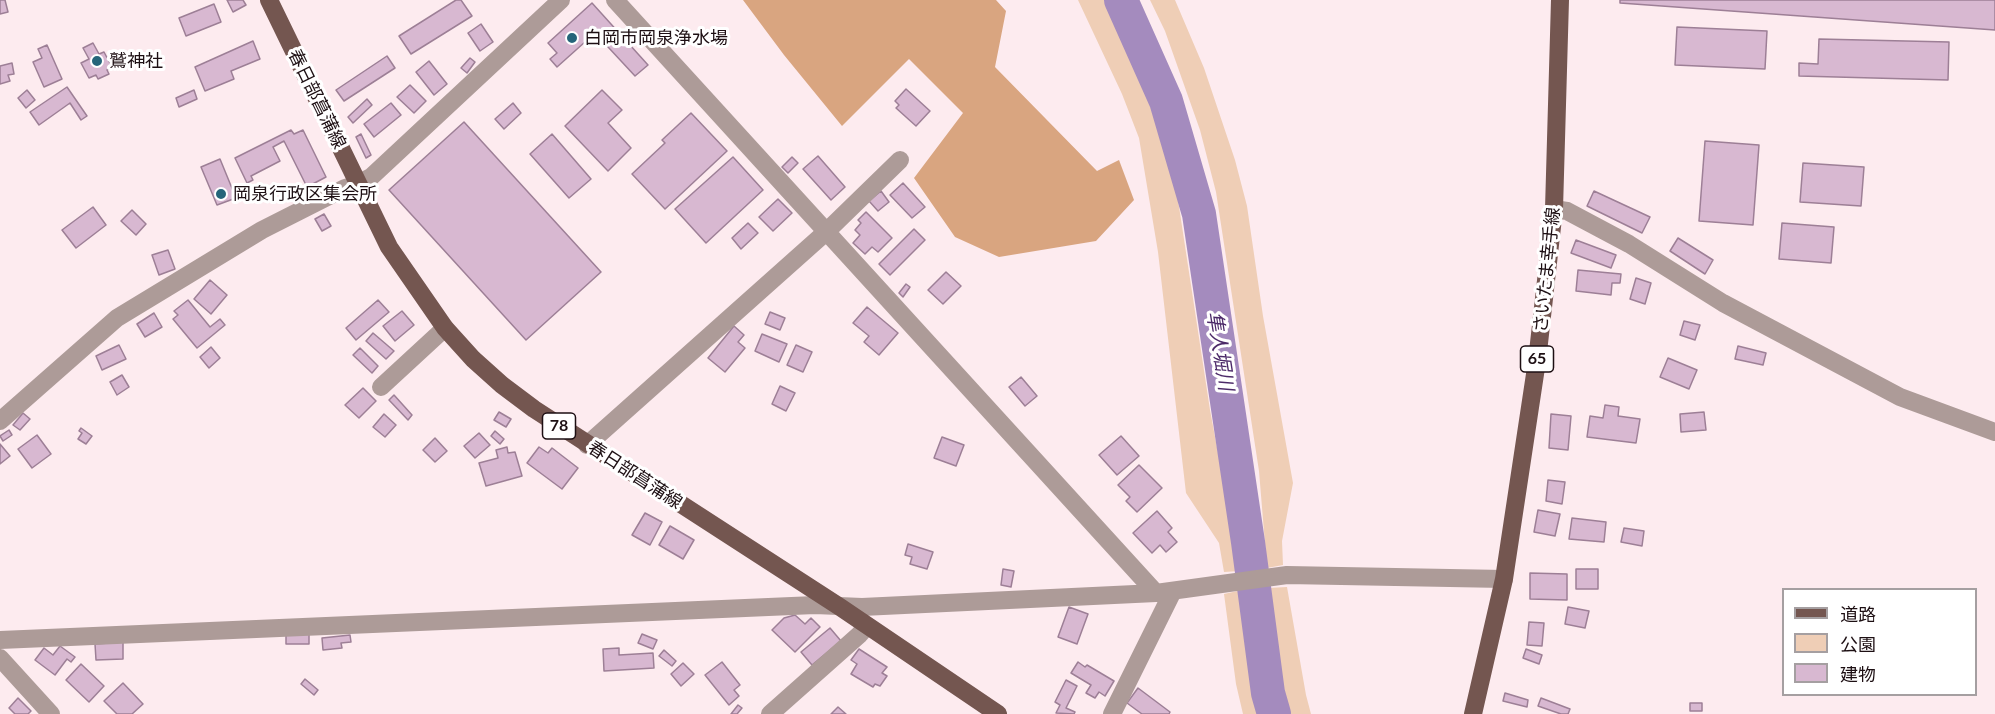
<!DOCTYPE html>
<html>
<head>
<meta charset="utf-8">
<style>
	body { margin:0 }
	#map { position:relative; width:1995px; height:714px; overflow:hidden; background:#fdebef; font-family:Lato,"Noto Sans JP",sans-serif }
	canvas { display:block }
	.legend { position:absolute; left:1782px; top:588px; width:195px; height:108px; box-sizing:border-box; background:#fff; border:2px solid #a59fa1; margin:0; padding:8px 10px; list-style:none; font-size:18px; color:#1d0f13 }
	.legend li { display:flex; align-items:center; gap:12px; height:30px }
	.legend b { width:30px; border:2px solid #a59fa1 }
</style>
</head>
<body>
<div id="map">
<canvas width="1995" height="714"></canvas>
<ul class="legend">
<li><b style="height:8px;background:#745650"></b>道路</li>
<li><b style="height:16px;background:#efceb6"></b>公園</li>
<li><b style="height:16px;background:#d8b8d1"></b>建物</li>
</ul>
</div>
<script>
const g = document.querySelector('canvas').getContext('2d');
g.lineJoin = 'round';
function paint(path, color) { g.fillStyle = color; g.fill(path, 'evenodd'); }
function stroke(path, color, width, dash) { g.strokeStyle = color; g.lineWidth = width; g.lineCap = dash ? 'butt' : 'round'; g.setLineDash(dash || []); g.stroke(path); }
function write(font, color, halo, rows, align = 'center') {
  g.font = font + ' Lato,"Noto Sans JP",sans-serif'; g.lineWidth = 6; g.setLineDash([]); g.textBaseline = 'middle'; g.strokeStyle = halo; g.fillStyle = color; for (const [text, x, y, turn = 0] of rows) {
    g.save(); g.translate(x, y); g.rotate((+turn || 0) * Math.PI / 180); g.textAlign = isNaN(turn) ? turn : align; if (halo) g.strokeText(text, 0, 0); g.fillText(text, 0, 0); g.restore();
  }
}
paint(new Path2D(`
	M1078 0H1104L1137 68 1164 145 1178 200 1210 410 1240 571 1224 572 1219 543 1186 493 1158 252 1139 138 1122 94Z
	M1150 0H1175L1204 68 1235 160 1247 206 1263 316 1293 483 1282 541 1283 565 1267 568 1259 471 1216 192 1200 130 1165 31Z
	M1287 587 1306 695 1311 714H1285L1272 659 1270 629 1273 614 1268 588Z
	M1242 590 1263 707 1265 714H1243L1236 684 1224 594Z`), '#efceb6');
paint(new Path2D(`
	M743 0H996L1006 11 995 67 1097 171 1119 160 1134 200 1096 241 999 257 955 237 914 178 963 113 909 59 842 126 784 55Z`), '#d9a580');
stroke(new Path2D(`
	M1121 0 1166 101 1199 214 1248 542 1268 693 1274 714`), '#a48bbe', 34);
const building = new Path2D(`
	M0 0H5L8 12 0 14Z
	M227 0H243L246 5 233 12Z
	M456 0H461L472 16 411 54 399 36Z
	M1620 0H1995V30L1620 3Z
	M592 3 648 65 635 76 595 33 557 67 550 59 557 53 548 43Z
	M214 4 221 22 186 36 179 18Z
	M481 24 493 42 480 51 468 33Z
	M1677 27 1767 31 1765 69 1675 65Z
	M1819 39 1949 42 1948 80 1799 76V63L1818 64Z
	M253 41 260 59 231 71 234 79 205 91 195 67Z
	M93 43 99 54 104 52 112 67 107 70 109 74 98 79 96 75 89 78 81 63 89 59 83 48Z
	M47 45 62 79 44 87 33 62 42 58 38 49Z
	M387 56 395 68 344 101 336 90Z
	M470 58 475 62 467 73 461 68Z
	M429 61 447 84 434 95 416 72Z
	M12 63 14 74 8 75 10 81 0 84V66Z
	M410 85 426 101 414 113 397 97Z
	M67 87 87 116 81 120 70 103 39 125 30 112Z
	M906 89 930 111 916 126 896 108 899 105 895 101Z
	M27 90 35 100 26 108 18 98Z
	M194 90 197 99 179 107 176 98Z
	M602 90 622 110 608 123 631 148 608 171 565 126Z
	M367 99 372 105 353 123 348 117Z
	M391 103 401 115 374 137 364 124Z
	M513 103 521 113 504 129 495 119Z
	M691 113 727 151 665 209 632 174 665 143 662 140Z
	M464 122 601 272 526 340 389 190Z
	M291 130 294 134 303 130 326 177 307 187 284 141 273 147 280 161 251 176 253 180 247 183 235 158Z
	M361 134 371 155 366 158 356 137Z
	M552 134 591 179 569 198 530 154Z
	M1705 141 1759 145 1753 225 1699 221Z
	M818 156 845 187 831 200 803 169Z
	M733 157 763 190 706 243 675 209Z
	M792 157 798 163 788 173 782 167Z
	M220 159 236 198 217 205 201 167Z
	M1803 163 1864 167 1861 206 1800 202Z
	M903 183 925 207 912 218 890 195Z
	M881 191 889 202 878 211 869 201Z
	M1594 191 1650 217 1642 233 1587 206Z
	M778 199 792 213 773 231 759 217Z
	M93 207 106 225 76 248 62 230Z
	M132 210 146 224 136 235 121 221Z
	M866 212 892 238 878 252 872 247 865 254 853 243 860 235 855 230 861 223 858 220Z
	M324 214 331 226 322 231 315 219Z
	M748 223 758 233 741 249 732 238Z
	M1782 223 1834 227 1831 263 1779 259Z
	M914 229 925 240 890 275 879 264Z
	M1678 238 1713 260 1705 274 1670 251Z
	M1576 240 1616 255 1611 268 1571 253Z
	M168 250 175 269 159 275 152 255Z
	M1578 270 1621 274 1620 283H1612L1611 295 1576 291Z
	M946 272 961 286 943 304 928 290Z
	M1636 278 1651 283 1645 304 1630 299Z
	M210 280 227 295 211 314 194 299Z
	M906 284 910 287 903 297 899 293Z
	M188 300 210 327 220 319 225 325 197 348 173 319 178 315 174 311Z
	M378 300 389 312 356 340 346 328Z
	M867 307 898 333 879 355 864 342 869 336 853 323Z
	M402 311 414 325 395 341 383 326Z
	M770 312 785 318 780 330 765 324Z
	M154 313 162 327 145 337 137 324Z
	M1684 321 1700 325 1695 340 1680 335Z
	M734 326 744 335 738 342 745 348 725 372 708 358Z
	M373 333 394 351 386 359 366 341Z
	M762 334 787 344 779 362 755 351Z
	M119 345 126 359 102 370 96 356Z
	M796 345 812 352 803 372 787 365Z
	M1738 346 1766 353 1763 365 1735 359Z
	M211 347 220 358 209 368 200 357Z
	M360 348 378 366 372 373 353 355Z
	M1668 358 1697 370 1689 389 1660 377Z
	M122 375 129 387 117 395 110 382Z
	M1021 377 1037 396 1025 406 1009 387Z
	M780 386 795 393 786 411 772 404Z
	M363 388 376 401 359 418 345 405Z
	M394 395 412 415 408 420 389 400Z
	M1605 405 1619 407 1618 416 1640 419 1636 443 1587 437 1590 416 1603 418Z
	M499 412 511 419 506 427 494 420Z
	M1704 412 1706 430 1681 432 1680 414Z
	M23 413 30 419 20 430 13 425Z
	M384 414 396 425 385 437 373 427Z
	M1551 414 1571 416 1568 450 1549 448Z
	M81 428 92 436 86 444 78 439 82 433 79 431Z
	M9 430 12 435 3 441 0 436Z
	M495 431 504 439 500 444 491 436Z
	M479 433 490 445 475 458 464 446Z
	M37 435 51 454 32 468 18 449Z
	M1121 436 1139 456 1117 475 1099 455Z
	M942 437 964 445 956 466 934 458Z
	M435 438 447 451 435 462 423 450Z
	M0 444 10 456 0 464Z
	M507 447 508 453 515 452 522 476 486 486 479 463 498 458 496 450Z
	M539 447 548 453 552 448 578 468 562 489 527 463Z
	M1139 465 1162 488 1137 512 1126 501 1130 497 1118 485Z
	M1548 480 1565 482 1562 504 1546 501Z
	M1538 510 1560 514 1555 536 1534 532Z
	M1157 511 1172 528 1168 532 1177 542 1166 552 1160 545 1152 553 1133 533Z
	M645 513 662 522 650 545 632 535Z
	M1572 518 1606 522 1604 542 1569 539Z
	M670 526 694 540 683 559 659 545Z
	M1624 528 1644 531 1642 546 1621 542Z
	M908 544 933 552 927 569 910 564 912 557 905 555Z
	M1003 569 1014 571 1011 587 1001 585Z
	M1576 569H1598V589H1576Z
	M1530 573 1567 574V600L1530 599Z
	M1069 607 1088 614 1077 644 1058 637Z
	M1568 607 1589 611 1585 628 1565 624Z
	M795 615 805 624 811 618 820 627 795 652 772 630 784 618Z
	M1529 622 1544 623 1542 646 1527 645Z
	M830 628 841 641 812 665 801 652Z
	M309 634V644H286V635Z
	M642 634 657 640 653 649 638 643Z
	M350 635 351 642 341 643 342 648 323 650 322 638Z
	M123 642V659L96 660 95 644Z
	M60 646 75 657 71 662 67 659 55 675 35 660 44 648 53 655Z
	M619 648V655L653 653 654 668 604 671 603 649Z
	M859 649 887 667 882 673 887 676 880 686 875 684 873 687 851 674 857 664 851 660Z
	M1526 649 1542 655 1539 664 1523 658Z
	M664 650 676 661 672 666 659 656Z
	M722 662 740 685 734 690 739 696 729 705 705 675Z
	M1078 662 1085 667 1087 665 1114 681 1105 696 1099 692 1095 698 1086 693 1091 685 1071 673Z
	M683 663 694 674 681 686 671 674Z
	M81 664 104 686 89 702 66 680Z
	M305 679 318 690 314 695 301 684Z
	M1066 680 1077 686 1066 708 1075 712 1074 714 1056 713 1060 705 1055 702Z
	M123 683 143 704 132 714H117L104 701Z
	M1138 688 1170 712 1169 714H1142L1127 703Z
	M1505 693 1528 700 1527 707 1503 701Z
	M18 698 31 711 28 714H15L9 708Z
	M1541 698 1570 709 1568 714H1561L1538 706Z
	M1690 703H1702V711H1690Z
	M738 705 742 708 737 714H731Z
	M838 707 846 714H831Z`);
paint(building, '#d8b8d1');
stroke(building, '#9d7f96', 1.5);
stroke(new Path2D(`
	M615 0 1156 593
	M1554 209 1567 211 1629 244 1723 303 1900 397 1995 432
	M381 387 445 328
	M0 421 117 318 262 230 345 188 358 184 371 177 561 0
	M587 445 826 232 900 160
	M0 640 815 605 862 607 1156 593 1287 575 1504 579
	M0 658 51 714
	M770 714 859 635 867 626
	M1112 714 1173 591`), '#ad9b98', 18);
stroke(new Path2D(`
	M269 0 389 247 445 328 473 359 502 385 534 409 840 607 998 714
	M1473 714 1504 579 1537 361 1554 209 1560 0`), '#745650', 18);
for (const [x, y, r, color] of [
	[572,38,6,"#25657a"],
	[97,61,6,"#25657a"],
	[221,194,6,"#25657a"]
]) { const dot = new Path2D(); dot.arc(x, y, r, 0, 2 * Math.PI); g.fillStyle = color; g.fill(dot); stroke(dot, '#fff', 2); }
for (const [x, y, w] of [
	[1537,359,33],
	[559,426,33]
]) { const box = new Path2D(); box.roundRect(x - w / 2, y - 13, w, 26, 4.5); g.fillStyle = '#fff'; g.fill(box); stroke(box, '#1d0f13', 1.5); }
write('bold 16px', '#1d0f13', null, [
	["65",1537,359],
	["78",559,426]
]);
write('18px', '#1d0f13', '#fff', [
	["白岡市岡泉浄水場",584,38],
	["鷲神社",109,61],
	["岡泉行政区集会所",233,194]
], 'left');
write('18px', '#1d0f13', '#fff', [
	["春日部菖蒲線",317,99,64],
	["さいたま幸手線",1547,270,-84],
	["春日部菖蒲線",635,475,33]
]);
write('italic 20px', '#4c2a69', '#fff', [
	["隼人堀川",1220,351,81]
]);
</script>
</body>
</html>
